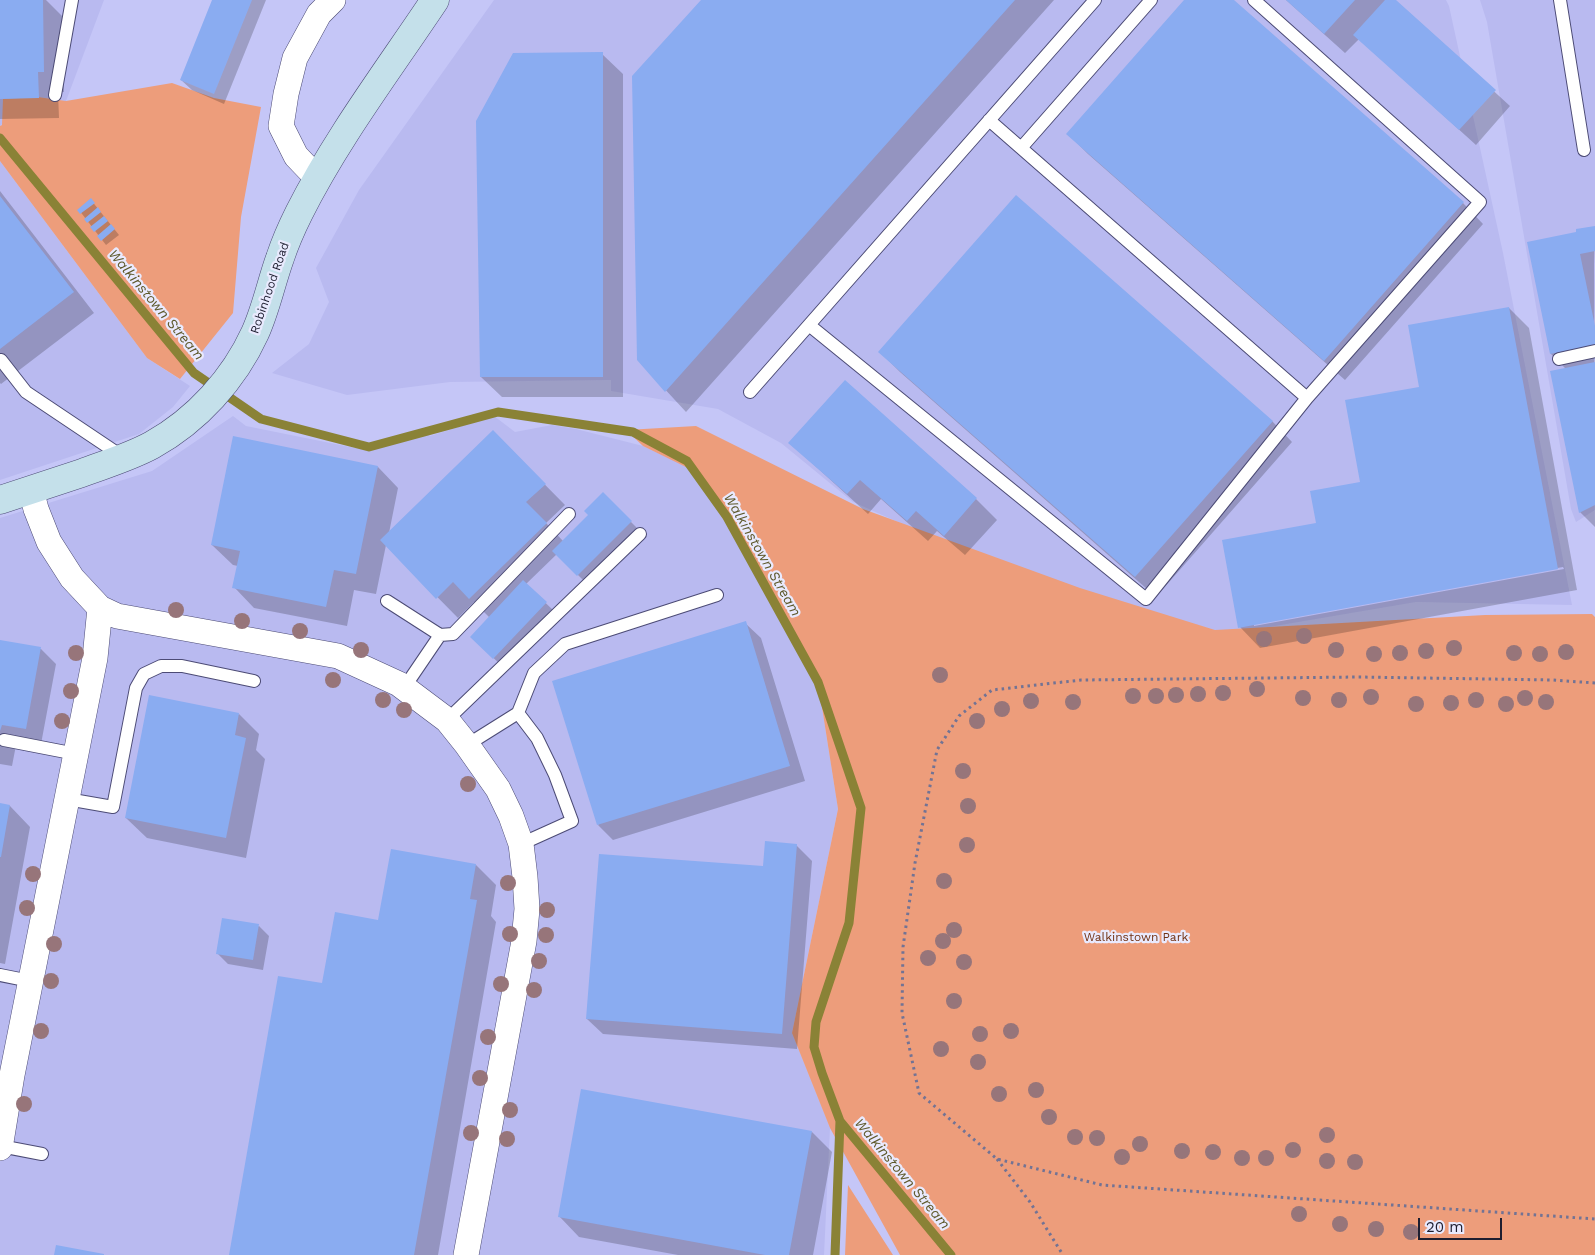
<!DOCTYPE html>
<html>
<head>
<meta charset="utf-8">
<style>
	body { margin:0 }
	#map { position:relative; width:1595px; height:1255px; overflow:hidden; background:#c5c6f7; font-family:"Work Sans",sans-serif }
	canvas { display:block }
	.scale { position:absolute; left:1418px; top:1218px; width:84px; height:22px; box-sizing:border-box; border:2px solid #1e1e30; border-top:0; padding-left:6px; font-size:15px; line-height:18px; white-space:nowrap; color:#1e1e30; -webkit-text-stroke:4px #e9eafe; paint-order:stroke }
</style>
</head>
<body>
<div id="map">
<canvas width="1595" height="1255"></canvas>
<div class="scale">20 m</div>
</div>
<script>
const g = document.querySelector('canvas').getContext('2d');
g.lineJoin = 'round';
function paint(path, color) { g.fillStyle = color; g.fill(path, 'evenodd'); }
function stroke(path, color, width, dash) { g.strokeStyle = color; g.lineWidth = width; g.lineCap = dash ? 'butt' : 'round'; g.setLineDash(dash || []); g.stroke(path); }
function write(font, color, halo, rows, align = 'center') {
  g.font = font + ' "Work Sans",sans-serif'; g.lineWidth = 4.5; g.setLineDash([]); g.textBaseline = 'middle'; g.strokeStyle = halo; g.fillStyle = color; for (const [text, x, y, turn = 0] of rows) {
    g.save(); g.translate(x, y); g.rotate((+turn || 0) * Math.PI / 180); g.textAlign = isNaN(turn) ? turn : align; if (halo) g.strokeText(text, 0, 0); g.fillText(text, 0, 0); g.restore();
  }
}
paint(new Path2D(`
	M0 0H104L66 101 38 97 0 126Z
	M494 0H1446L1449 6 1503 253 1572 605 1416 602 1228 634 999 567 853 502 781 443 718 409 611 391V380L450 382 347 395 272 373 309 344 329 302 316 268 359 190Z
	M1480 0H1595V510L1576 522 1571 509 1487 22Z
	M0 161 147 358 190 386 173 407 139 434 0 480Z
	M233 416 246 426 355 448 423 431 430 436 494 416 515 432 552 425 576 429 643 446 690 468 732 532 818 682 838 809 792 1033 830 1128 824 1255H0V518L152 471Z`), '#b9baf0');
paint(new Path2D(`
	M172 83 214 98 261 107 241 217 233 313 180 379 147 358 0 161V126L2 125 3 99 38 97 66 101Z
	M696 426 863 509 1080 588 1215 630 1485 615 1592 614 1595 617V1255H900L830 1128 792 1033 838 809 818 682 732 532 690 469 643 446 626 430Z
	M848 1185 893 1255H845Z`), '#ed9d7b');
paint(new Path2D(`
	M0 0H46L63 17 64 92H58L59 118 0 119Z
	M214 0H266L224 104 192 90 181 80Z
	M703 0H1054L686 412 638 360Z
	M1186 0H1232L1463 203 1483 224 1345 380 1088 154 1068 134Z
	M1286 0H1394L1510 106 1476 145 1359 39 1345 53Z
	M602 54 623 74V397H502L481 377Z
	M0 191 94 313 1 384 0 383Z
	M91 200 119 235 106 245 79 210Z
	M1595 227 1594 264 1595 527 1580 512 1566 369 1551 354 1528 243 1576 234Z
	M1509 308 1529 328 1577 590 1260 648 1240 627 1318 524 1362 483 1420 388ZM1563 567 1564 569 1254 626V624Z
	M880 352 1272 421 1292 442 1156 597 900 372Z
	M845 382 976 499 997 520 965 555 937 531 928 541 881 499 868 514 790 443Z
	M493 432 565 505 546 523 563 541 589 515 603 494 641 532 588 585 557 554 526 584 556 613 504 668 482 647 490 618 474 602 458 618 386 545 376 594 354 590 347 626 254 608 234 587 238 566 233 565 212 545 378 467 398 488 389 533Z
	M745 623 761 638 805 781 613 840 598 825Z
	M0 641 41 649 56 664 41 744 17 740 12 766 0 764Z
	M239 714 259 734 256 750 265 759 246 858 147 838 126 818Z
	M0 805 10 806 30 827 5 964 0 963Z
	M796 845 812 861 797 1049 603 1034 587 1019 764 868Z
	M476 865 496 885 491 916 496 922 438 1255H230L323 985 380 921Z
	M259 926 269 936 263 970 228 964 218 954Z
	M812 1132 832 1152 813 1255H678L579 1237 559 1216Z`), '#0003');
stroke(new Path2D(`
	M0 138 194 373 261 419 369 447 498 412 633 432 687 461 727 517 818 682 861 808 849 923 816 1022 814 1047 822 1073 840 1121 951 1255
	M835 1255 840 1121`), '#8a8236', 9);
paint(new Path2D(`
	M0 0H43L44 72H38L39 98 0 99Z
	M212 0H252L214 94 180 80Z
	M701 0H1015L665 392 637 360 632 76Z
	M1184 0H1234L1464 202 1324 361 1066 134Z
	M1286 0H1355L1324 34Z
	M1385 0H1396L1496 90 1459 130 1353 35Z
	M603 52V377H480L476 121 513 53Z
	M1016 195 1273 421 1135 577 878 352Z
	M0 196 74 292 0 349Z
	M91 198 95 203 80 214 77 210Z
	M98 207 101 212 87 223 84 219Z
	M104 216 108 221 94 232 90 227Z
	M111 224 115 229 101 241 97 236Z
	M1595 226V251L1580 254 1595 326V345L1550 354 1527 242 1576 232V229Z
	M1509 307 1558 569 1238 628 1222 540 1316 523 1310 491 1360 482 1345 400 1419 387 1408 325Z
	M1595 362V505L1579 513 1550 371Z
	M845 380 977 498 944 536 916 511 907 521 860 480 847 494 788 443Z
	M493 430 546 484 526 502 547 523 469 599 453 582 436 599 380 540Z
	M233 436 378 466 356 574 334 570 326 607 232 588 240 551 211 545Z
	M603 492 632 521 577 576 552 551 588 515 584 511Z
	M523 580 547 602 493 659 470 637Z
	M746 621 790 766 597 825 552 681Z
	M0 640 41 647 26 729 2 725 0 731Z
	M149 695 239 713 235 735 246 738 226 838 125 818Z
	M0 803 10 805 1 857H0Z
	M765 841 797 844 782 1034 586 1019 599 854 763 866Z
	M391 849 476 864 470 899 477 900 414 1255H229L278 976 322 983 335 912 378 920Z
	M222 918 259 924 253 960 216 954Z
	M581 1089 812 1131 789 1255H765L558 1217Z
	M56 1245 104 1254V1255H54Z`), '#8aacf1');
const lane = new Path2D(`
	M1560 0 1584 150
	M55 95 72 0
	M989 120 1307 398 1480 202 1254 0
	M1021 148 1151 0
	M809 325 1146 599 1307 398
	M1559 359 1595 351
	M1 360 26 392 123 457
	M750 392 1095 0
	M387 601 440 635 404 688
	M440 635 453 634 569 514
	M518 713 537 738 555 775 572 821 521 844
	M447 720 640 534
	M4 740 76 754
	M467 745 518 713 534 673 565 644 717 595
	M67 799 113 807 136 688 144 674 161 666H182L254 681
	M0 975 30 981
	M0 1146 42 1154`);
const street = new Path2D(`
	M317 178 296 156 281 126 286 94 295 58 319 14 333 0
	M31 490 36 509 49 542 72 578 100 608 117 616 338 656 399 684 447 720 467 745 498 789 511 816 521 844 525 877 527 909 524 941 466 1255
	M0 1148 12 1075 95 658 100 608`);
const secondary = new Path2D(`
	M0 500C28 491 55 482 82 473 106 464 130 457 152 445 197 420 234 379 255 333 266 309 271 283 280 258 285 243 292 227 299 213 336 139 389 69 435 0`);
stroke(lane, '#4c4b75', 14);
stroke(street, '#4c4b75', 26);
stroke(secondary, '#4c4b75', 29);
stroke(new Path2D(`
	M1595 683 1552 680 1359 677 1081 680 992 690 959 716 937 750 915 863 903 947 902 1013 919 1093 997 1159 1102 1185 1595 1219
	M997 1159 1030 1202 1063 1255`), '#727394', 3, [2.5, 4]);
stroke(lane, '#fff', 12);
stroke(street, '#fff', 25);
stroke(secondary, '#c4e0ea', 28);
g.fillStyle = '#97757a';
for (const [x, y] of [
	[176,610],
	[242,621],
	[300,631],
	[1304,636],
	[1264,639],
	[1454,648],
	[361,650],
	[1336,650],
	[1426,651],
	[1566,652],
	[76,653],
	[1400,653],
	[1514,653],
	[1374,654],
	[1540,654],
	[940,675],
	[333,680],
	[1257,689],
	[71,691],
	[1223,693],
	[1198,694],
	[1176,695],
	[1133,696],
	[1156,696],
	[1371,697],
	[1303,698],
	[1525,698],
	[383,700],
	[1339,700],
	[1476,700],
	[1031,701],
	[1073,702],
	[1546,702],
	[1451,703],
	[1416,704],
	[1506,704],
	[1002,709],
	[404,710],
	[62,721],
	[977,721],
	[963,771],
	[468,784],
	[968,806],
	[967,845],
	[33,874],
	[944,881],
	[508,883],
	[27,908],
	[547,910],
	[954,930],
	[510,934],
	[546,935],
	[943,941],
	[54,944],
	[928,958],
	[539,961],
	[964,962],
	[51,981],
	[501,984],
	[534,990],
	[954,1001],
	[41,1031],
	[1011,1031],
	[980,1034],
	[488,1037],
	[941,1049],
	[978,1062],
	[480,1078],
	[1036,1090],
	[999,1094],
	[24,1104],
	[510,1110],
	[1049,1117],
	[471,1133],
	[1327,1135],
	[1075,1137],
	[1097,1138],
	[507,1139],
	[1140,1144],
	[1293,1150],
	[1182,1151],
	[1213,1152],
	[1122,1157],
	[1242,1158],
	[1266,1158],
	[1327,1161],
	[1355,1162],
	[1299,1214],
	[1340,1224],
	[1376,1229],
	[1411,1232]
]) { g.beginPath(); g.arc(x, y, 8, 0, 2 * Math.PI); g.fill(); }
write('12px', '#1e1e30', '#e9eafe', [
	["Robinhood Road",270,288,-71]
]);
write('12px', '#713214', '#e9eafe', [
	["Walkinstown Park",1136,937]
]);
write('italic 14px', '#5d582a', '#e9eafe', [
	["Walkinstown Stream",156,305,50],
	["Walkinstown Stream",762,555,60],
	["Walkinstown Stream",902,1174,50]
]);
</script>
</body>
</html>
